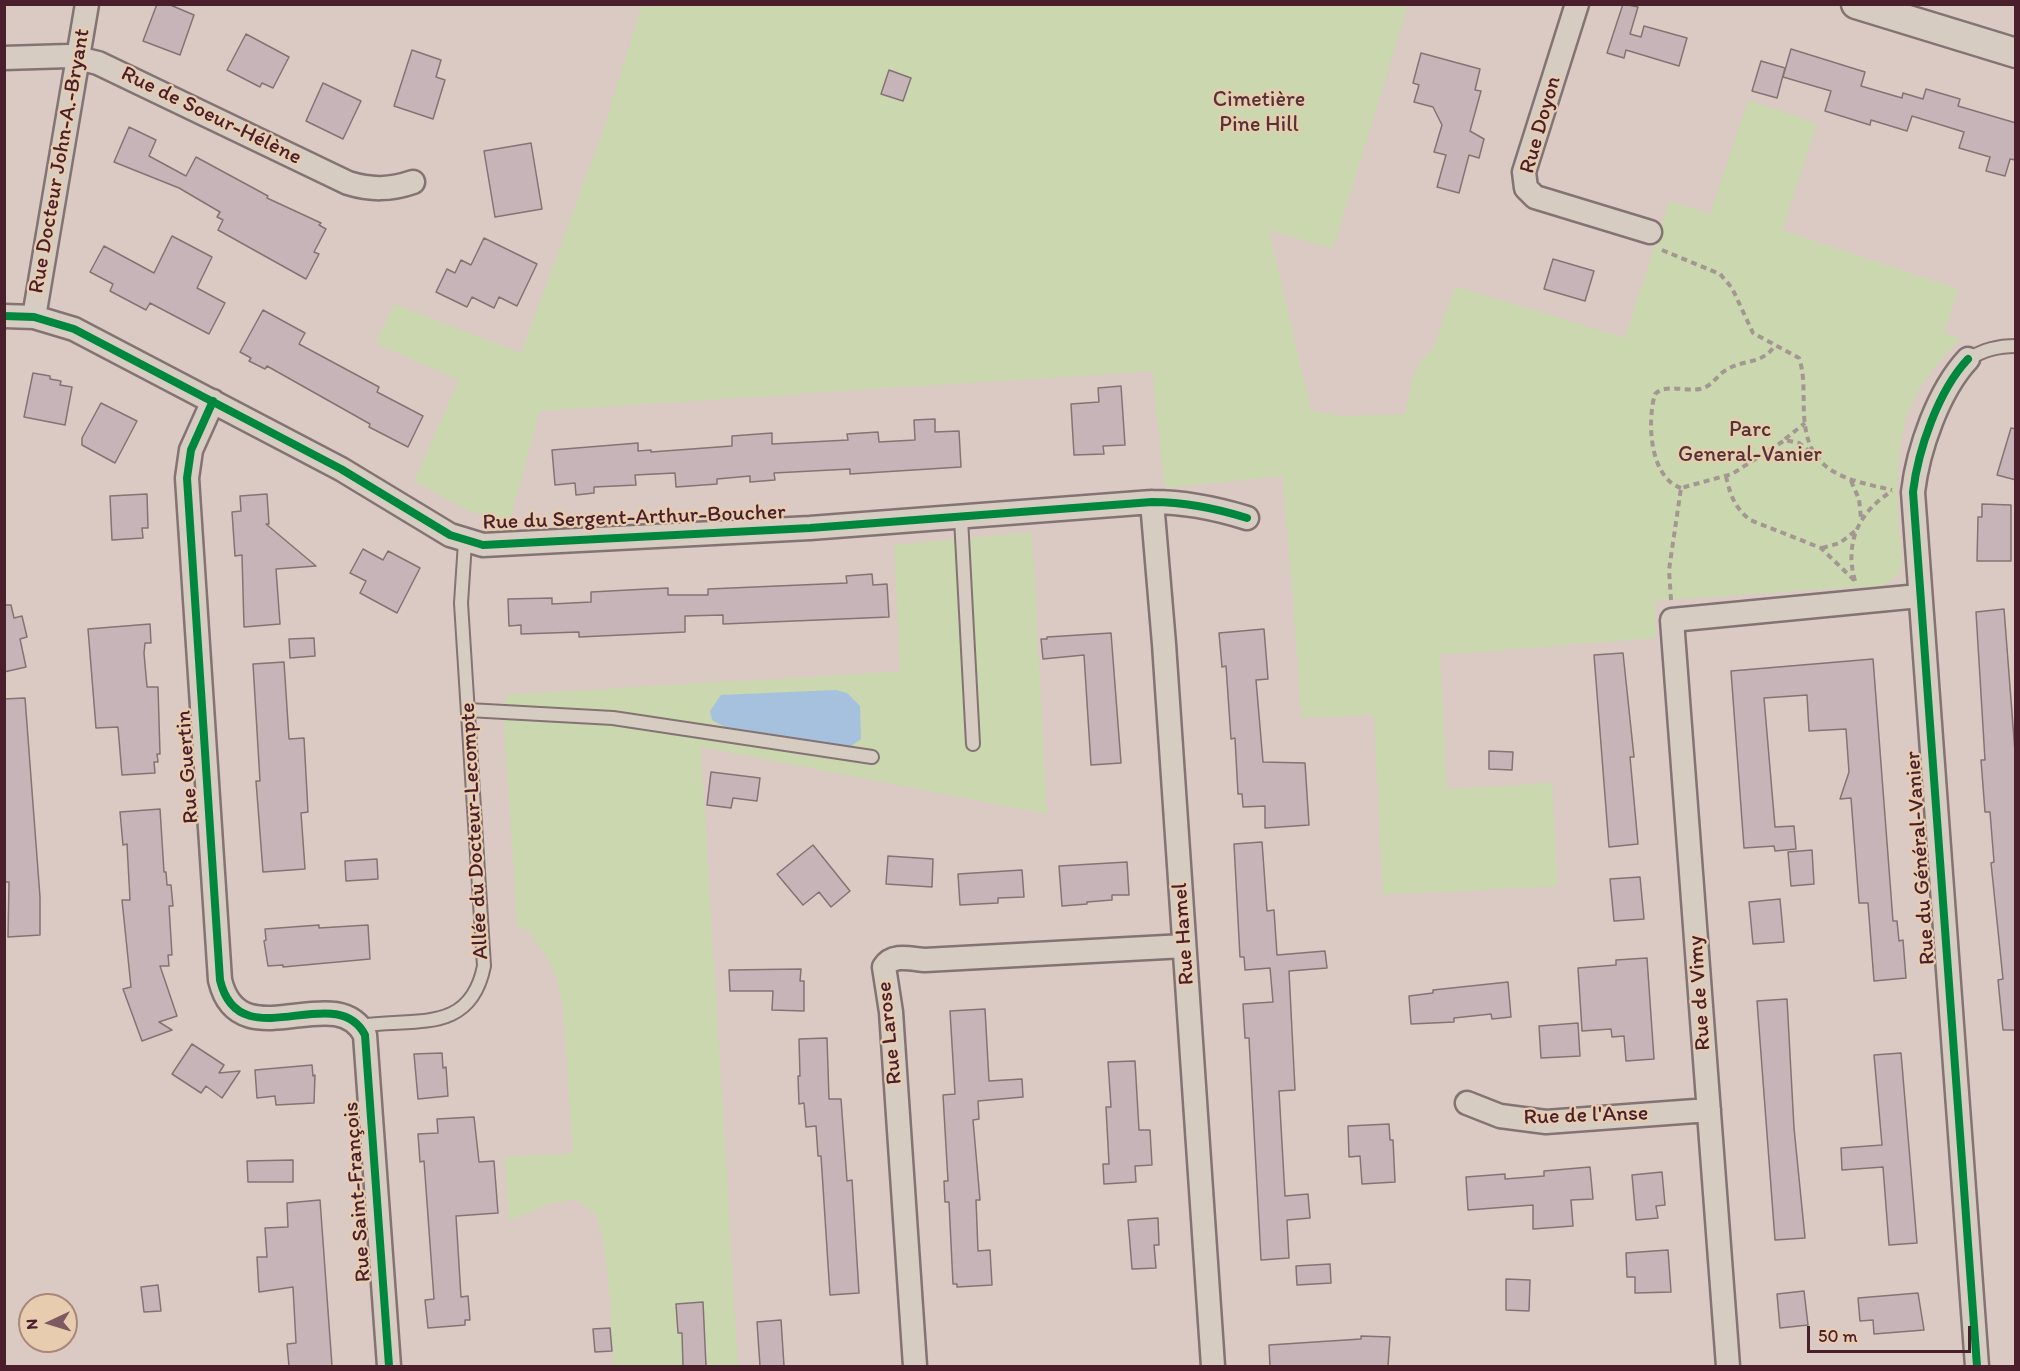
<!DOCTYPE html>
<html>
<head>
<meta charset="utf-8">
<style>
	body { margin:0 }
	#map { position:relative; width:2020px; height:1371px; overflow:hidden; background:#dbc9c4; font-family:Itim,sans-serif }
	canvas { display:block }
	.frame { position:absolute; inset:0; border:6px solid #4a1f2b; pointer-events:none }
	.north { position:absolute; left:18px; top:1293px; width:60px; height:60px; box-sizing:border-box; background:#e8ccaf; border:2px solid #a9877a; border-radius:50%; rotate:266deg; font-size:16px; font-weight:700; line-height:24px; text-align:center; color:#4a1f2b }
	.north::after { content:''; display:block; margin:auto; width:21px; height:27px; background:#7d5a61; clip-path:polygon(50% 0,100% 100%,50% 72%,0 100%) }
	.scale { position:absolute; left:1807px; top:1326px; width:164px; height:27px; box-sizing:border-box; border:3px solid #4a1f2b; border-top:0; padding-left:8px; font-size:18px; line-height:21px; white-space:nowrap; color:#4a1f2b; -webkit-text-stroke:4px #e8ccaf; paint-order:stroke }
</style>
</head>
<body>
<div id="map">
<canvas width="2020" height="1371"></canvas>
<div class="frame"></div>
<div class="north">N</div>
<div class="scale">50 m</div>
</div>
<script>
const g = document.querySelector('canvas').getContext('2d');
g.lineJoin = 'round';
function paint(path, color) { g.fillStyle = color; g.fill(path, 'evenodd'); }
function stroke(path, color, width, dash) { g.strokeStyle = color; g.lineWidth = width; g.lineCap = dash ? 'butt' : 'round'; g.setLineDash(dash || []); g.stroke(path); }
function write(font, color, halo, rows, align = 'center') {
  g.font = font + ' Itim,sans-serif'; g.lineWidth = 4.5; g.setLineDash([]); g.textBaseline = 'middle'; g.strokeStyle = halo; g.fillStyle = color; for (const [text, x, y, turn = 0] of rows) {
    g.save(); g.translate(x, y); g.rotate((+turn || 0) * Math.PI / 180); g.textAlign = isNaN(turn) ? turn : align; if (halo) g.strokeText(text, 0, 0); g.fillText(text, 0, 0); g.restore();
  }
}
paint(new Path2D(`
	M642 4 1408 5 1333 249 1269 230 1311 411 1343 416 1405 414 1412 380 1419 362 1434 347 1455 286 1625 338 1669 201 1710 214 1748 100 1817 123 1782 230 1958 289 1944 333 1962 339C1936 362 1915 388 1905 422 1896 454 1897 490 1898 523 1899 537 1904 557 1900 569 1897 577 1891 581 1884 585L1655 601 1656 638 1440 655 1447 789 1552 783 1558 886 1383 895 1374 715 1302 718 1283 476 1165 488 1152 371 540 411 510 519 471 512 414 481 459 380 375 343 395 304 521 353 606 122Z
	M1032 532 1047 814 701 747 738 1366H614C612 1339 608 1231 594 1213 590 1208 580 1204 575 1200L552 1203 509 1221 505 1157 573 1153 563 1008 558 982 549 960 529 932 517 926 504 721 506 695 900 671 894 545Z`), '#cad7af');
paint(new Path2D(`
	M836 690 847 693 860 706 861 739 850 747 725 727 712 720 710 711 721 695Z`), '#a5c1de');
const building = new Path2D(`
	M157 4H168L194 15 180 55 143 41Z
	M1623 4 1638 7 1630 34 1641 37 1644 26 1687 38 1679 66 1626 50 1624 58 1607 53Z
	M246 34 289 57 273 88 262 83 260 87 227 70Z
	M1791 49 1865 72 1861 86 1902 98 1903 93 1923 99 1926 89 1960 99 1958 106 2016 123V160L2010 159 2005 176 1986 171 1990 157 1959 148 1964 132 1912 116 1907 131 1871 120 1870 125 1825 111 1831 91 1783 77Z
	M412 50 441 60 436 77 445 80 433 119 394 106Z
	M1421 53 1480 69 1475 90 1481 91 1470 131 1484 139 1479 158 1469 155 1459 193 1437 187 1446 155 1434 152 1442 125 1433 107 1414 102 1419 85 1413 83Z
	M1761 61 1785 68 1777 98 1752 91Z
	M889 70 911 78 903 101 881 94Z
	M323 83 361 101 343 139 306 121Z
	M129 127 156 140 149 156 186 176 196 157 268 196 267 198 321 223 319 225 326 229 314 252 319 254 306 279 218 230 223 220 217 217 220 212 179 188 114 162Z
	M531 143 542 209 495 217 484 151Z
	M172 236 212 257 197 288 225 303 209 334 150 303 146 310 110 291 113 284 90 272 104 246 154 273Z
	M484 238 537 264 517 306 499 297 494 308 472 297 467 307 436 292 447 269 455 273 461 260 471 265Z
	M1553 259 1594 271 1585 301 1544 289Z
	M263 310 305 333 299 344 379 387 377 392 423 416 408 447 369 427 370 424 267 366 265 369 249 361 251 358 240 352Z
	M33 373 50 376V379L61 381 60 385 72 387 65 425 24 417Z
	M1121 386 1125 445 1103 446 1104 454 1074 455 1071 404 1099 402 1098 388Z
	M101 403 137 421 115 463 82 445V438Z
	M935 419V432L959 431 961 467 850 474V469L774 473 775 480 750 482V476L717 479V484L676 487 675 473 635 475 636 485 594 487V493L576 495 575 483 555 485 552 450 638 443V451L651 450V452L732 446V436L772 433V444L848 440 847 434 878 432 879 442 915 440 914 420Z
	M2011 428 2016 429V480L1997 475Z
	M147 494 148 528H142L143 538 112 540 110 496Z
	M267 494 269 524H266L316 566 276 569 280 624 244 627 242 555 235 556 232 512 241 511 240 496Z
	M1982 504 2011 505V561H1977L1978 517H1982Z
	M363 549 383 560 388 551 420 568 397 613 360 593 366 581 350 573Z
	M872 574 873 585 887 584 889 617 723 624V615L685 616V632L579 637V632L521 634V625L509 626 508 599 552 598V604L591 602V592L647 589 668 588V595H708V589L847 583 846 576Z
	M4 605H11L14 618 22 616 27 637 20 639 26 667 4 672Z
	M2004 609 2016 765V1030H2003L1998 980 2003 979 1991 863 1994 862 1990 812H1985L1981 760H1985L1976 612Z
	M150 624 151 643H145L144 653 147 687H158L160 754H157L158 762H154L155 773 122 775 118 727 96 728 88 629Z
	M1264 629 1268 679 1256 680 1263 762 1305 763 1309 825 1265 828V806L1243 807 1242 794H1238L1235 738 1231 739 1226 666 1222 667 1219 633Z
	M1111 633 1121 763 1091 765 1084 655 1043 659 1041 639H1047V637Z
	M314 638 315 656 290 658 289 639Z
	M1623 653 1634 757H1630L1638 844 1609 847 1594 655Z
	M1873 659 1893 921H1897L1899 941 1903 940 1906 978 1874 981 1868 903H1859L1851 798 1840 799 1849 772 1846 729 1809 731 1807 695 1764 698 1775 827 1794 826 1796 849 1775 851 1774 846 1744 848 1731 671Z
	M284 662 289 739 304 738 308 812 301 813 305 869 263 872 256 781H260L253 664Z
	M25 698 40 897V935L8 937 9 882H4V699Z
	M1489 751 1513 752 1512 770 1489 769Z
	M711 772 760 778 757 801 733 798 731 808 707 805Z
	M160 809 164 872H166L167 885H171L173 906H169L172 955H168L169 966H160L177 1016 159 1022 172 1030 142 1041 123 989 131 987 122 900H130L127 844 123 845 120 812Z
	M1262 842 1267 911 1274 910 1277 955 1325 951 1327 968 1289 971 1295 1090 1279 1091 1285 1196 1308 1194 1310 1218 1287 1220 1289 1258 1261 1260 1249 1038H1245L1243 1004 1273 1002 1270 968 1245 970 1244 957H1240L1234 844Z
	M813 845 850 891 831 907 819 892 803 905 777 874Z
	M1812 850 1814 884 1791 886 1788 852Z
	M888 856 933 859 932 887 886 884Z
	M377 859 378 879 346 881 345 861Z
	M1127 862 1129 895H1112V900L1087 902V904L1062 906 1059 866Z
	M1022 870 1024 897 998 898V903L960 905 958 874Z
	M1640 877 1644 919 1614 921 1610 879Z
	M1780 899 1784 942 1753 944 1749 902Z
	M319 925V928L368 925 370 959 283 967V965L268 966 264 941 266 940 265 929Z
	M1647 958 1654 1059 1626 1061 1624 1036 1612 1037 1611 1029 1582 1031 1578 968 1616 965V960Z
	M801 969 800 981H804V1011L772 1010 773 991H730L729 970Z
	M1508 982 1511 1017 1492 1019 1491 1014 1454 1018V1022L1411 1024 1409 996 1433 993V990Z
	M1787 999 1794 1128 1805 1238 1775 1240 1757 1001Z
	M985 1009 989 1081 1022 1079 1023 1097 978 1101 979 1119 973 1120 980 1200H976L978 1251 990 1250 992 1285 957 1287V1284H953L949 1202H945L944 1181H948L943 1095 955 1094 950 1011Z
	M1578 1023 1580 1056 1541 1058 1539 1026Z
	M827 1038 829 1099H841L847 1181 852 1180 859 1293 830 1295 821 1156H818L816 1126 806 1127 804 1103 799 1104 798 1076H800L799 1039Z
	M192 1044 224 1065 219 1073 240 1071 222 1098 206 1086 201 1093 172 1074Z
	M442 1053 443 1068 446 1067 448 1096 418 1099 414 1054Z
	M1901 1053 1917 1243 1889 1245 1883 1167 1842 1170 1841 1148 1882 1145 1874 1055Z
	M1135 1061 1139 1130H1150L1152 1165 1135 1166 1136 1182 1104 1184 1103 1164H1109L1106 1107H1111L1108 1062Z
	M312 1065 313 1076 315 1075 314 1103 276 1105 275 1096 257 1098 255 1070Z
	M474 1117 479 1162 494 1161 498 1213 456 1216 461 1297 468 1296 470 1320H465V1325L428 1328 425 1300 434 1299 424 1161 420 1162 418 1134 438 1133 437 1119Z
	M1389 1124 1390 1140H1393L1395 1182 1362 1184 1360 1156 1349 1157 1348 1126Z
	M293 1160V1182H248L247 1161Z
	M1590 1167 1593 1199 1571 1200 1573 1226 1533 1229V1205L1468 1210 1466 1177 1505 1174V1179L1544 1176V1171Z
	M1662 1172 1665 1205 1656 1206 1658 1218 1636 1220 1632 1175Z
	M320 1200 332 1366H289L287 1344 296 1343 293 1287 259 1292 257 1257H267L265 1228 288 1227 287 1203Z
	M1158 1218 1159 1245H1154L1156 1268 1132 1269 1128 1220Z
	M1668 1250 1671 1292 1635 1293V1277H1627L1626 1253Z
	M1330 1264 1331 1283 1297 1285 1296 1266Z
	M1506 1279 1530 1280 1529 1311 1506 1310Z
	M158 1285 161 1311 144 1312 141 1287Z
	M1804 1291 1808 1325 1780 1328 1777 1294Z
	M1918 1293 1924 1330 1874 1334 1873 1320 1860 1321 1858 1298Z
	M703 1302 706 1366H683L682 1333H678L676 1304Z
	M781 1320 784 1366H760L757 1322Z
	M610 1328 612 1351 595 1352 593 1329Z
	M1361 1336 1390 1337 1388 1366H1270L1269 1345 1361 1339Z`);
paint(building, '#c7b4b8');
stroke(building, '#847373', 1.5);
const service = new Path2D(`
	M1968 359C1984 350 1997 346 2016 346
	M961 518 973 744
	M468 710 613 718 872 757
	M360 1026C413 1017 470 1036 484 966L461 603 465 542`);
const minor = new Path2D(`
	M1577 4 1524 172 1526 188 1535 197 1650 232
	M4 58 69 56 98 63 348 183C371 190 390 190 413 182
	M4 316 34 317 74 329 341 469 450 535 483 545 810 528 1152 502C1186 502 1215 508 1247 518
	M34 317 87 4
	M1968 359C1938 391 1918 450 1913 492L1977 1366
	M213 401 191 450 187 478 220 980C239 1061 336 978 365 1035L389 1366
	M1152 502 1164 644 1213 1366
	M1467 1103 1500 1116 1546 1122 1709 1110
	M915 1366 891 1012 884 967C893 953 911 959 925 960L1184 946
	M1728 1366 1672 620 1919 596`);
const tertiary = new Path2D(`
	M1856 4 2016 53`);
stroke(service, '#847373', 16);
stroke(minor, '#847373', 27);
stroke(tertiary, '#847373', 33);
stroke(new Path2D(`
	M1662 250 1720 274 1732 288 1753 333 1799 358C1805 375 1803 395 1804 413 1806 473 1844 479 1892 490
	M1785 439 1805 423
	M1726 476C1730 495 1735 508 1750 520L1821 548 1854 580
	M1851 481 1859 499 1861 518
	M1681 488C1649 477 1647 421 1655 394 1667 383 1686 392 1700 389 1713 386 1716 376 1726 370 1743 359 1763 365 1775 345
	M1822 548 1840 543 1855 531
	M1855 581C1844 542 1859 512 1892 491
	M1671 600 1669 570 1681 488 1732 474 1785 440 1799 443 1816 457`), '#a49792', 4, [6, 4.5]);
stroke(service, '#d6ccc2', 12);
stroke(minor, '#d6ccc2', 22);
stroke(tertiary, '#d6ccc2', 28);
stroke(new Path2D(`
	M4 316 34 317 74 329 341 469 450 535 483 545 810 528 1152 502C1186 502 1215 508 1247 518
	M1968 359C1938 391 1918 450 1913 492L1977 1366
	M213 401 191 450 187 478 220 980C239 1061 336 978 365 1035L389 1366`), '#00873e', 8);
write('22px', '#553236', '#e8ccaf', [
	["Cimetière",1259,100],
	["Pine Hill",1259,125],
	["Parc",1750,430],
	["General-Vanier",1750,455]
]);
write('22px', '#4a1f2b', '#e8ccaf', [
	["Rue de Soeur-Hélène",211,116,26],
	["Rue Doyon",1541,125,-74],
	["Rue Docteur John-A.-Bryant",60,161,-80],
	["Rue du Sergent-Arthur-Boucher",634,518,-2],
	["Rue Guertin",188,767,-94],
	["Allée du Docteur-Lecompte",475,831,-93],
	["Rue du Général-Vanier",1921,858,-94],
	["Rue Hamel",1184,934,-94],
	["Rue de Vimy",1700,993,-94],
	["Rue Larose",890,1033,-96],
	["Rue de l'Anse",1586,1116,-2],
	["Rue Saint-François",358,1192,-94]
]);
</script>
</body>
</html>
